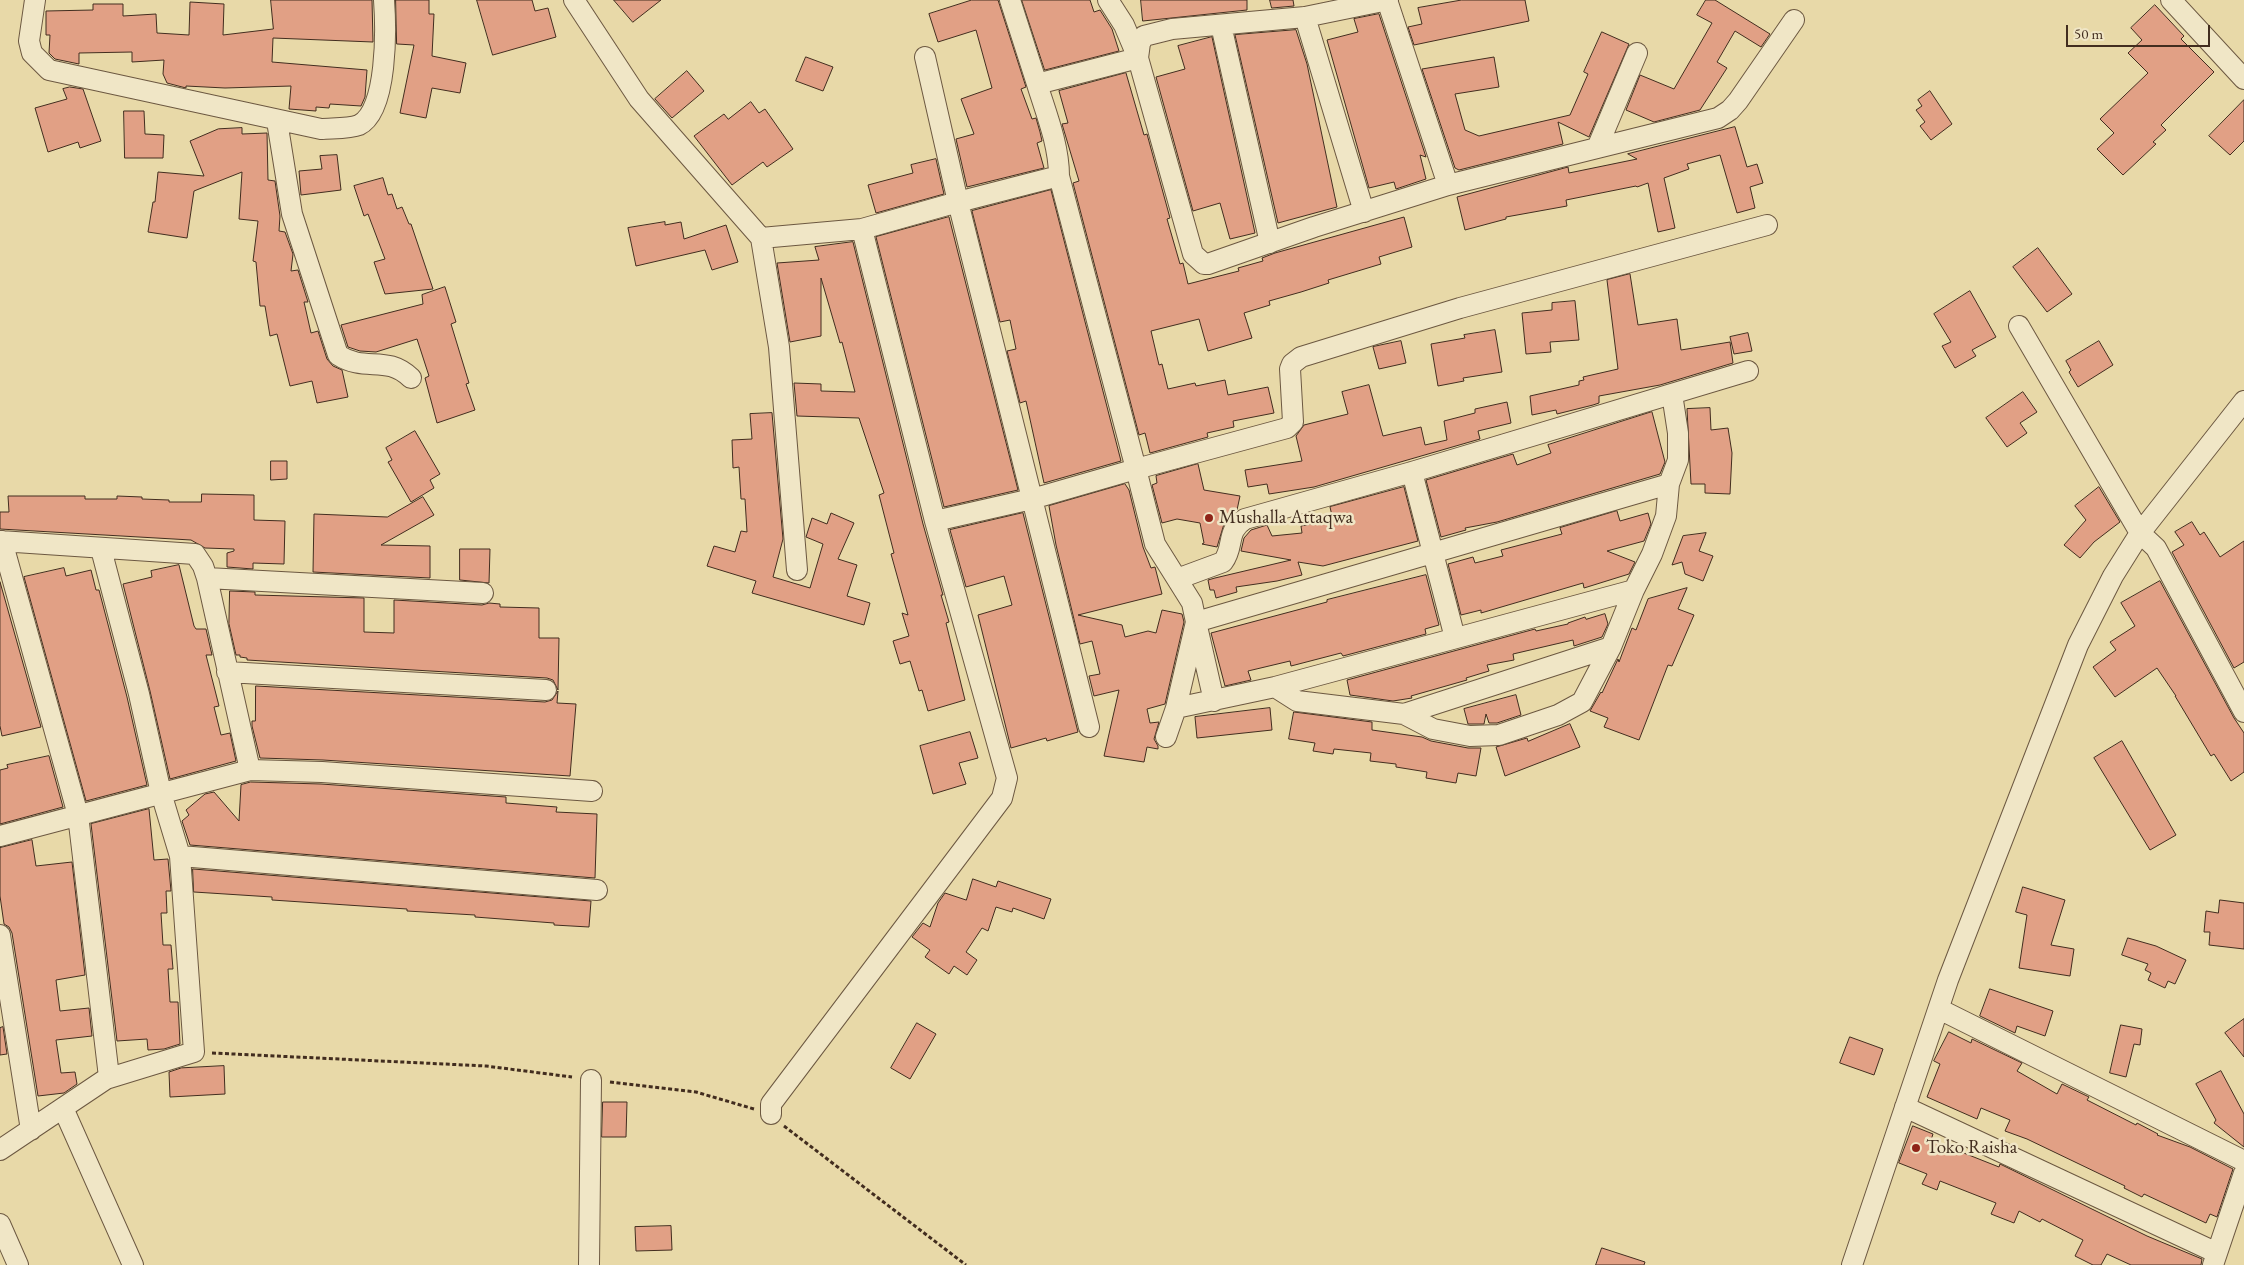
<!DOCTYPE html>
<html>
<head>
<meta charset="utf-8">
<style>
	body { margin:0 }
	#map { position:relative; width:2244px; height:1265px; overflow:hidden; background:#e8d9a8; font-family:"EB Garamond",serif }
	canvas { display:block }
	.scale { position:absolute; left:2066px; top:25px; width:144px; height:22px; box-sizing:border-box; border:2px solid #422d1f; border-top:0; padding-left:6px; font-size:15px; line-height:18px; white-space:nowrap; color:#422d1f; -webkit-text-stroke:4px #f0e6c6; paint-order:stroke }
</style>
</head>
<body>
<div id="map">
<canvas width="2244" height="1265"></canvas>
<div class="scale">50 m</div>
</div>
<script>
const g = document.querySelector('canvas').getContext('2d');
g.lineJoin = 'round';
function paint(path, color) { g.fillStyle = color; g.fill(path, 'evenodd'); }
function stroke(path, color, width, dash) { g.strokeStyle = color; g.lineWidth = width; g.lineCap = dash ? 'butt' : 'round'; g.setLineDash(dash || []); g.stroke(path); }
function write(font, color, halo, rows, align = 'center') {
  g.font = font + ' "EB Garamond",serif'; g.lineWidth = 5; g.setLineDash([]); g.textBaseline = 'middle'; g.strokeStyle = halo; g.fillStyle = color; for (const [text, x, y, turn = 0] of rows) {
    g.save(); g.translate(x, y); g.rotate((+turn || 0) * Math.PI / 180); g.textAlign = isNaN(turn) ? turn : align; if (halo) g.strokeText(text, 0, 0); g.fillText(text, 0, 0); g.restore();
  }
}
const building = new Path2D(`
	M271 0H372L373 42 273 38 272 62 367 70 365 97 361 106 330 104 329 108 316 107V111L289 109 291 86 225 88 186 86V88L167 83 163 74 164 60 132 62V52L79 53V64L55 59 49 53 50 35H46V11L93 10V4H123V16L156 14 157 33 189 35 190 2 224 4 223 35 273 29Z
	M396 0H429V14H434L432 56 466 63 460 93 432 88 426 118 400 113 414 45 397 44Z
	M477 0H532L535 11 548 8 556 37 493 55Z
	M614 0H661L633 22Z
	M972 0H998L1026 87 1021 89 1032 119 1036 118 1040 132 1042 141 1037 143 1044 168 967 187 956 139 974 134 961 99 992 88 976 30 938 42 929 14Z
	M1022 0H1090L1094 12 1100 10 1112 29 1119 51 1045 70Z
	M1141 0H1247V10L1143 21Z
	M1270 0H1293L1294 6 1272 8Z
	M1462 0H1525L1529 21 1414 45 1408 27 1422 24 1418 8Z
	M1706 0H1715L1770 34 1761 47 1735 31 1717 62 1727 68 1700 110 1654 122 1626 110 1640 75 1674 89 1712 23 1697 15Z
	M2155 5 2184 36 2181 39 2214 72 2161 125 2166 130 2153 142 2156 144 2123 175 2097 149 2114 133 2100 119 2148 73 2128 53 2142 40 2131 28Z
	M1379 14 1426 157 1420 155 1426 179 1396 189 1394 182 1369 188 1327 40 1358 32 1354 19Z
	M1296 30 1307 64 1337 207 1278 223 1235 35Z
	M1602 32 1629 44 1589 137 1558 122 1563 144 1459 170 1455 168 1422 69 1494 57 1499 87 1455 94 1465 130 1479 136 1570 115 1588 74 1584 72Z
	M1212 37 1255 233 1230 239 1220 203 1193 211 1156 77 1185 69 1178 46Z
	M806 57 833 67 823 91 796 81Z
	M687 71 704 91 672 118 655 99Z
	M1126 73 1144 135 1147 134 1170 218 1167 219 1180 264 1183 263 1188 284 1239 271 1238 268 1263 261 1262 258 1275 253 1404 217 1412 247 1379 257 1381 264 1328 280 1329 283 1301 292 1269 301 1270 305 1244 313 1252 338 1208 351 1199 319 1151 331 1159 365 1162 364 1168 389 1195 383 1196 386 1225 380 1228 395 1268 387 1274 413 1233 421 1234 427 1207 433 1208 437 1150 453 1145 433 1139 435 1073 183 1079 181 1062 124 1068 123 1059 91Z
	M70 87 83 89 101 141 80 148 78 142 48 152 35 108 67 99 63 89Z
	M1930 91 1952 124 1931 140 1920 126 1925 122 1916 110 1922 106 1918 100Z
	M2244 100V141L2230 155 2209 136Z
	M751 102 759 113 765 109 793 149 767 167 763 162 732 185 694 136 724 114 728 119Z
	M124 111H144L145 134 164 135 163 158H125Z
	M1735 127 1747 167 1757 164 1763 183 1750 187 1755 208 1737 213 1720 155 1687 164 1689 169 1664 178 1675 228 1658 232 1648 183 1637 187 1636 186 1566 200 1567 206 1506 217V219L1465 230 1457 197 1568 167 1569 173 1637 159 1628 154Z
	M242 128V134L267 133 268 180 275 181 280 216 279 231 285 232 293 254 291 271 298 270 308 302H304L311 333 318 331 327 359 333 366 342 370 348 397 317 403 312 381 290 386 277 334 270 336 265 306H260L256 262 253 261 258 221 239 219 242 172 194 191 187 238 148 232 153 202H155L158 172 204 176 190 141 218 129Z
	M337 155 341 190 301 195 299 171 322 169 320 156Z
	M936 159 944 194 876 213 868 185 913 173 911 165Z
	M383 178 388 195 392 194 397 209 402 207 409 224H411L433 289 385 294 374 262 385 259 368 214 364 216 354 186Z
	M1051 190 1121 461 1044 483 1026 401 1020 403 1007 351 1016 349 1010 320 1000 322 972 211Z
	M949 217 1018 490 944 507 876 237Z
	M665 222V225L681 222 684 239 726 225 738 262 712 270 705 250 636 266 628 228Z
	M853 242 923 524 943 595H941L949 622 946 623 965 700 928 711 922 690 919 691 910 661 900 664 893 641 909 636 902 613 908 615 891 554 894 553 879 495 884 493 859 418 797 416 794 383 821 384V391L855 392 842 342 840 343 821 278V336L790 342 777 263 819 260 815 247Z
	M2038 248 2072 294 2047 312 2013 267Z
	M1630 274 1638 325 1677 319 1681 350 1730 342 1733 363 1660 385 1599 396V403L1593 405 1557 414 1556 410 1532 415 1530 396 1579 385V381L1584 380 1583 377 1618 369 1607 280Z
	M445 287 456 322 451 324 469 383 466 384 475 410 437 423 425 378 429 376 417 339 376 352 360 351 348 347 341 325 423 304 422 295Z
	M1970 291 1996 337 1972 350 1976 356 1955 368 1942 346 1951 342 1934 314Z
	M1575 301 1579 340 1550 342 1551 352 1526 354 1522 313 1552 310V303Z
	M1495 330 1502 372 1463 378 1464 381 1438 386 1431 344 1465 338 1464 335Z
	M1748 333 1752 351 1734 354 1730 337Z
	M1401 341 1406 363 1379 369 1373 347Z
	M2099 341 2113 365 2078 387 2069 372 2071 370 2066 361Z
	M1369 385 1383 436 1421 427 1425 445 1447 440 1444 421 1475 413V409L1507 402 1511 423 1478 431 1480 439 1314 487 1269 494 1267 484 1248 487 1245 470 1302 461 1296 436 1304 425 1348 414 1342 392Z
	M2023 392 2037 412 2020 423 2027 433 2007 447 1986 418Z
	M1710 408 1711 430 1728 428 1732 453 1730 494 1705 493V484H1691L1687 409Z
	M1652 412 1665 462 1660 474 1497 522 1465 528 1466 530 1441 537 1426 480 1513 454 1517 465 1551 453 1548 445Z
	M772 413 783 539 773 577 810 588 823 544 806 537 812 518 827 524 831 513 854 523 838 559 857 565 847 596 870 603 864 625 752 593 756 581 707 566 714 546 735 552 741 531 747 532 745 499H741L739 467 733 468 732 440 752 439 750 414Z
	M415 431 440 474 430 480 434 488 411 502 388 462 392 460 386 448Z
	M271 461H287V479L271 480Z
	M1198 464 1204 490 1240 496 1237 510 1224 524 1217 547 1202 544 1204 543 1200 523 1177 519 1162 523 1152 485 1157 483 1156 476Z
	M1125 484 1129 490 1143 547 1151 568 1155 567 1162 594 1078 615 1122 625 1125 637 1148 631 1156 633 1162 610 1182 614 1184 622 1165 704 1147 709 1150 723 1159 722 1154 739 1158 746V749L1147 747 1144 762 1104 756 1119 690 1094 696 1089 676 1100 674 1092 641 1080 644 1056 545 1049 506Z
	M1404 487 1418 541 1323 566 1298 562 1302 575 1277 581 1236 587 1237 592 1216 598 1214 590H1210L1208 580 1215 578 1291 560 1241 551 1244 538 1251 530 1267 525 1272 536 1302 533 1301 526 1333 520 1330 507Z
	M2099 487 2120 522 2094 542 2080 558 2064 545 2086 520 2075 506Z
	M202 494 254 495V520L285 521 284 564 253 563V569L227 567V553L234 551V549L205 548 191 540 0 529V512H9L8 496H85V499H117V496L142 497V499L169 500V502H201Z
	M423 497 434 515 381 545 430 546V578L313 572 314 514 387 517Z
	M1617 511 1620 521 1648 513 1651 524 1644 541 1607 551 1635 562 1629 574 1584 588 1583 583 1481 613V610L1461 615 1448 564 1473 557 1475 563 1503 556 1501 550 1562 534 1560 528Z
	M1023 513 1078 732 1047 741 1046 738 1011 748 978 615 1012 605 1004 576 966 587 950 530Z
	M2192 522 2200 535 2204 532 2220 557 2244 541V662L2234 668 2172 552 2184 545 2175 532Z
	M1706 533 1699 551 1713 556 1703 581 1685 574 1682 562 1672 565 1683 536Z
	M460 549H490L489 583 460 580Z
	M179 565 194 626 196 629H206L212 655H206L219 706 214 707 221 735 230 733 236 761 170 779 150 691 123 584 152 577 151 571Z
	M64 568 66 576 91 570 96 590H99L127 697 147 785 86 801 24 577Z
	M1426 575 1439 625 1425 629 1426 634 1343 656 1341 653 1291 666 1290 661 1248 671 1251 680 1225 686 1211 633 1327 602V600Z
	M2160 581 2234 718 2244 733V772L2231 781 2214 754 2211 756 2175 696H2176L2157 668 2115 697 2093 667 2116 650 2110 642 2135 626 2121 603Z
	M0 582 41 727 2 736 0 726Z
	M1687 588 1678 609 1694 615 1672 666 1668 665 1639 740 1604 727 1608 718 1590 711 1601 692 1602 693 1618 659 1619 662 1632 628 1636 630 1648 599Z
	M230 591 255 592V595L364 598V632L394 633V600L482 605 489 603 500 604V607L539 608V638H559L558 690 553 680 547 678 247 660V658L240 657V655H236L229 624Z
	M1605 614 1608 624 1602 637 1574 646 1573 640 1513 654 1514 660 1487 665 1489 671 1466 678 1467 680 1411 696 1412 698 1393 701 1350 695 1347 680 1535 629 1536 631 1568 624V623L1585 617 1586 619Z
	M256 686 545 702 552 700 558 691 557 703 576 704 570 776 323 760 260 758 252 726V721H255Z
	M1516 695 1521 715 1497 723H1489L1486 714 1484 724H1468L1464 709Z
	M1270 708 1272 730 1197 738 1195 717Z
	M1294 712 1372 722V730L1422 737 1431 741 1468 748H1481L1476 776 1458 773 1456 783 1426 778 1427 772 1396 767V764L1370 761 1371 753 1334 749 1333 754 1313 751 1315 743 1289 739Z
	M1570 724 1580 747 1505 776 1496 747 1527 738 1528 741Z
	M970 732 978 758 959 763 966 784 933 794 920 746Z
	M2122 741 2176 835 2150 850 2094 758Z
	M49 756 63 807 0 824V770L8 768 7 765Z
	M251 782 321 784 506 797V803L557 807 556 812 597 814 595 878 190 845 182 821 189 815 186 810 205 794 214 792 239 821 241 785Z
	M149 809 154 860 168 859 171 891H166L167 913H161L163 945H171L173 969H168L170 1002H178L180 1044 164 1049 148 1050 147 1039 117 1041 91 824Z
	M32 840 36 866 72 862 85 975 56 980 60 1011 89 1008 92 1036 56 1040 61 1073 75 1072 77 1084 64 1093 38 1096 12 933 9 927 4 924 0 896V848Z
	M193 869 591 901 589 927 554 925V923L475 917V915L407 911V909L272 900V897L194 892Z
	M973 879 996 887 998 881 1051 899 1044 919 1013 908 1012 912 996 907 988 931 982 928 966 952 977 960 967 975 954 966 949 974 925 957 930 950 912 937 923 923 930 927 938 903 945 893 966 900Z
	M2023 887 2065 900 2051 945 2074 949 2070 976 2019 968 2027 915 2016 912Z
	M2220 900 2244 903V949L2209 945 2210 932H2204L2206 911 2218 913Z
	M2128 938 2156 946 2186 960 2175 984 2168 981 2165 988 2148 980 2151 973 2145 970 2148 964 2122 955Z
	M1990 989 2053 1011 2045 1036 2017 1026 2015 1033 1980 1016Z
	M2244 1019V1057L2225 1033Z
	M917 1023 936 1034 910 1079 891 1068Z
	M2121 1025 2142 1029 2140 1045 2134 1044 2126 1077 2110 1073Z
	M3 1027 7 1054 0 1055V1028Z
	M1949 1032 1971 1043 1972 1039 2022 1063 2017 1071 2057 1094 2062 1084 2089 1097 2087 1100 2136 1125 2137 1123 2158 1134 2157 1135 2190 1147 2233 1169 2217 1217 2210 1214 2206 1223 2144 1194 2142 1197 2124 1188 2125 1186 2027 1139 2005 1131 2010 1120 1981 1108 1977 1119 1927 1097 1940 1064 1934 1061Z
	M1850 1037 1883 1049 1874 1075 1840 1063Z
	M224 1066 225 1094 170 1097 169 1072 181 1068Z
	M2221 1071 2244 1114V1147L2214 1123 2216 1120 2196 1084Z
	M603 1102H627L626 1137H602Z
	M1913 1126 1933 1134 1931 1140 1999 1167 2000 1164 2147 1236 2202 1259 2201 1265H2131L2107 1254 2101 1265H2093L2075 1256 2083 1240 2042 1219 2040 1222 2019 1211 2014 1223 1991 1214 1996 1203 1940 1181 1937 1190 1922 1184 1927 1174 1899 1163Z
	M671 1226 672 1250 636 1251 635 1227Z
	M1602 1248 1645 1262 1644 1265H1596Z`);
paint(building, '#e1a085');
stroke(building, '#422d1f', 1);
const street = new Path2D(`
	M35 0 29 41 32 53 49 70 321 129C332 128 349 129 359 125 388 111 386 27 384 0
	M574 0 639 99 761 238 862 229 958 202 1059 176C1059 145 1046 113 1037 84L1138 58 1140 43 1144 36 1172 29 1305 17 1388 0
	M1010 0 1037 84
	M1108 0 1124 25 1138 58 1193 254 1204 264H1208L1314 227 1448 185 1718 118 1730 110 1738 101 1794 20
	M1387 0 1448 185
	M2171 0 2244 79
	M1305 17 1364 212
	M1221 25 1270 243
	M925 57 958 202 1089 727
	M277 121 292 214 338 355C366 373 386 354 411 378
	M1597 148 1637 53
	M862 229 935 521 1032 499 1136 469 1059 176
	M761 238 779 347 797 570
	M2019 326 2140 533 2156 548 2244 712
	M1412 472 1455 638
	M0 541 195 554 203 566 207 578 250 770
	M2 541 78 815 109 1077
	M207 578 483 593
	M1177 579 1223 562C1235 546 1225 532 1245 519L1412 472 1748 371
	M227 672 546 690
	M1275 687 1297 701 1404 714 1433 729 1470 736 1499 735 1558 715 1582 702 1611 647 1634 590
	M1214 701 1196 622 1669 484
	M1176 708 1275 687 1634 590 1652 554 1666 516 1669 484 1678 460V433L1672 394
	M1404 714 1611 647
	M1166 737 1176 708 1196 622 1192 603 1155 544 1136 469 1287 428 1293 422 1290 369 1292 364 1301 357 1460 308 1767 225
	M0 836 250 770 322 772 592 791
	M180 856 597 890
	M0 935 31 1130
	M1939 1009 2244 1161
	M1905 1107 2217 1253
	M63 1108 133 1265
	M771 1114V1104L1002 798 1007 778 935 521
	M0 1150 106 1079 194 1052 180 856 161 793 139 694 101 549
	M0 1224 18 1265
	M589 1265 591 1080
	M1852 1265 1948 980 2078 645 2113 576 2140 533 2244 401
	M2213 1265 2244 1173`);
stroke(street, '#6c5841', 22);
stroke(new Path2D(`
	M212 1053 486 1066 572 1077
	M610 1082 696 1092 754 1109
	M784 1126 966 1265`), '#422d1f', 3, [4, 2.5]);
stroke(street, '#f0e6c6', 20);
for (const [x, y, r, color] of [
	[1209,518,5,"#8f2418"],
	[1916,1148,5,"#8f2418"]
]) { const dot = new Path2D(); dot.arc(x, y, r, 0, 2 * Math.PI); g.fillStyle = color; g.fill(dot); stroke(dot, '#f0e6c6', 2); }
write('19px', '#422d1f', '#f0e6c6', [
	["Mushalla Attaqwa",1219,518],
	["Toko Raisha",1926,1148]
], 'left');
</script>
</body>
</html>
